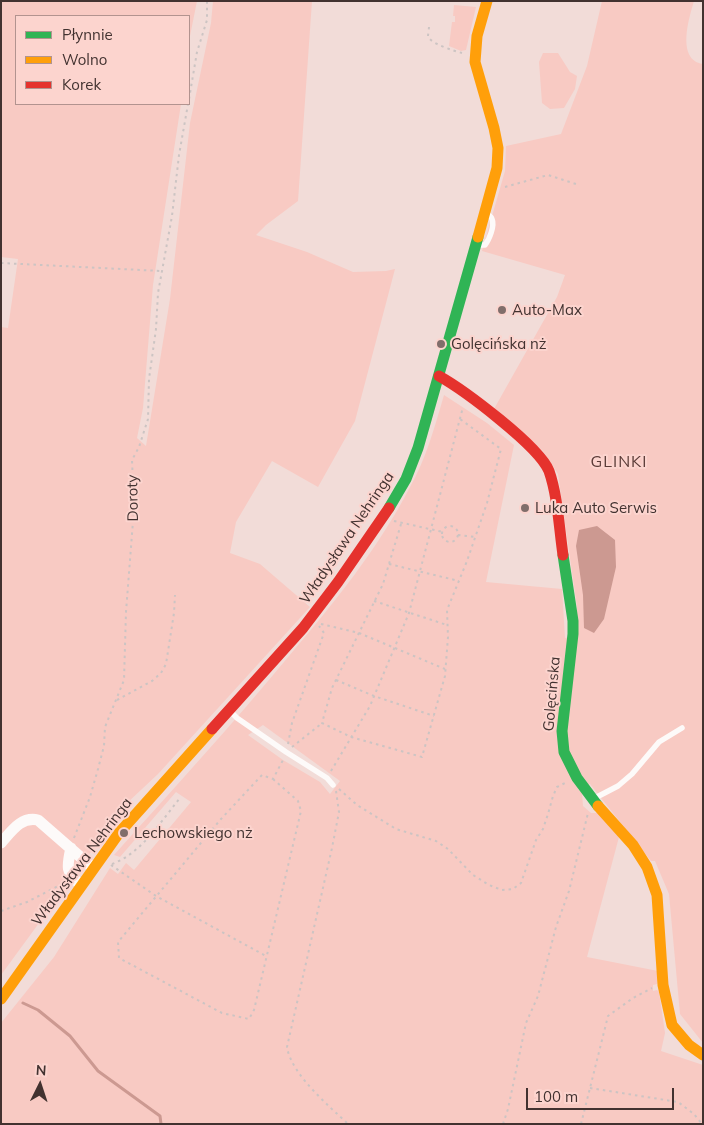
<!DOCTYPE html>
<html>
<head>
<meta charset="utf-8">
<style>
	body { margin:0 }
	#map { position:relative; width:704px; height:1125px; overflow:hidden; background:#f2dcd8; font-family:Mulish,sans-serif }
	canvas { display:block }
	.frame { position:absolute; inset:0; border:2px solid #423230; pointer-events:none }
	.legend { position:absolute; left:15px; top:15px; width:175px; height:90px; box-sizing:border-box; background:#fcd4ce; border:1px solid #b2938f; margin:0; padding:6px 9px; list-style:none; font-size:15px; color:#423230 }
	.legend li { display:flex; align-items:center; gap:10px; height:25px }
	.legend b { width:25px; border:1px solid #b2938f }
	.north { position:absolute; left:15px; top:1060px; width:50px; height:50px; -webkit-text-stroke:4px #fcd4ce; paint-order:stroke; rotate:4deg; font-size:14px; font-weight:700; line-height:20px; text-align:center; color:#423230 }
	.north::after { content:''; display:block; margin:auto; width:18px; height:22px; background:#423230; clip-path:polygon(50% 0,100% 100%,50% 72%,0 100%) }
	.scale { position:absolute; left:526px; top:1088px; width:148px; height:22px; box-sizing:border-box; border:2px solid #423230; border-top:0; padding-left:6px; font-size:15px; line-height:18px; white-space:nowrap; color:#423230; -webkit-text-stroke:4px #fcd4ce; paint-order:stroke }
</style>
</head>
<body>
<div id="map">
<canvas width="704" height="1125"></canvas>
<div class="frame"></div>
<ul class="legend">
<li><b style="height:6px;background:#30b455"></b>Płynnie</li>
<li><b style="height:6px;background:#ff9f0a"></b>Wolno</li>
<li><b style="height:6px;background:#e5322d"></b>Korek</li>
</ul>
<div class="north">N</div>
<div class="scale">100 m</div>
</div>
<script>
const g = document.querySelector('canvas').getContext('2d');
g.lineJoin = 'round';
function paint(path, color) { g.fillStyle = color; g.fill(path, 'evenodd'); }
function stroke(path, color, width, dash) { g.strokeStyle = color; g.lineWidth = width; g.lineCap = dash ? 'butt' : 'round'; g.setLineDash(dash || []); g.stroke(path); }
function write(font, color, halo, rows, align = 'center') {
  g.font = font + ' Mulish,sans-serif'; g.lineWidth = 4; g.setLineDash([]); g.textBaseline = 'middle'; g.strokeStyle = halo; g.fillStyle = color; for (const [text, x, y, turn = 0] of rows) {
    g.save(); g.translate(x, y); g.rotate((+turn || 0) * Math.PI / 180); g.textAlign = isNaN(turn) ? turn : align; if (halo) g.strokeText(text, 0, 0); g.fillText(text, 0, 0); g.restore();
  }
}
paint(new Path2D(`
	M1 1H197L189 41V16H16V104H181L153 285 143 408 137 438 146 446 170 299 190 123 211 23 213 1H312L298 201 266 225 256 235 307 252 353 272 386 271 395 269 355 421 318 487 272 461 236 522 230 553 260 564 310 607 158 774 126 804 1 975V327L8 328 18 259 1 257Z
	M602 1H694C689 18 676 60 703 64V1043L680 1014 669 894 655 861H651L590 784 578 789 582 793 583 806 591 813H599L619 837 587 957 658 971 657 984 653 985V991L657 990 659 992 665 1033 661 1051 703 1065V1124H1V1023L54 957 110 868 118 874 126 863 134 870 191 802 176 792 120 857 114 855C173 789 233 724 289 656 334 603 378 549 410 487 426 459 435 426 444 395L487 423 514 445 486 582 562 589 565 638 577 636V607L558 474 543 451 494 409 557 297 565 275 482 251 505 171 506 146 561 134 587 66ZM263 725 340 781 330 794 320 782 283 760 248 735Z
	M454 5 476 7 466 50 461 51 449 46 452 22H455V16H453Z
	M543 53H558L570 72 577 76 575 89 564 108 550 109 542 103 539 62Z`), '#f8cac3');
paint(new Path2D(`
	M597 526 615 540 616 567 604 619 594 633 584 628 583 595 576 546 579 530Z`), '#cc9991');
stroke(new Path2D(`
	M23 1003 38 1010 70 1036 98 1071 160 1116 161 1124`), '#cc9991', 3);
stroke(new Path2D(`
	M429 27C429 28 428 35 428 36 430 44 455 51 462 53
	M189 99 197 52 207 20V1
	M505 187 548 175 579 185
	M1 263 161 271
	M394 521 443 532
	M401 524 383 584 332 688 322 723 351 737 422 757 445 676 448 637 447 610 467 561 487 503 501 449 460 419
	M442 534a8 8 0 1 1 16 0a8 8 0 1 1-16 0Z
	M458 535 475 537
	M389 564 459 581
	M374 601 447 625
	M321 624 359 633 445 669
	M336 680 374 696 434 716
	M117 700 152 681 161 673 166 664 174 613 175 595
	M288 744 292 723 324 633 319 626
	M292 747 321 724
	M331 771 370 706 409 613 463 407
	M273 779 298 801 301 811 254 1010 249 1019 222 1013 119 958 118 942 221 819 262 775 273 779 283 760
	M339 789 357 805 396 829 436 841 448 849 473 875 489 885 502 890 513 889 521 883 536 840 543 829 548 814 553 796 557 787 565 783
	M336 791 339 812 332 848 287 1047C291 1074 328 1105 348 1124
	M74 838 90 797 98 769 104 746 105 727 124 680 126 612 134 508 132 460 139 447 148 419 149 379 156 329 158 293 172 216 179 155 188 104
	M112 864C142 853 161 821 180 798
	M111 865 156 896 266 956
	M1 911 27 902 64 883
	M590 1088 678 1102 694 1114 702 1124
	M503 1124 508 1109 526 1023 538 996 556 927 569 891 588 813
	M581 1124 608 1016 633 998 652 988`), '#ccc4c3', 2, [2.5, 4]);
stroke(new Path2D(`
	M476 245H485C489 240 495 226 492 219 491 216 488 215 486 212
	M230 711 237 718 286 752 327 778 333 785
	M593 799 618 786 632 774 659 742 682 728`), '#fdfaf9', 5.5);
stroke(new Path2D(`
	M1 843C11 832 21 816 38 820L93 868
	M71 848C67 865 65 875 81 884`), '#fdfaf9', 11);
stroke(new Path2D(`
	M389 508 406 479 418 448 478 237
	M563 555 573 621V634L562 731 564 752 577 778 598 806`), '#30b455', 11);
stroke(new Path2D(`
	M478 237 497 168 498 148 494 128 475 62 477 36 487 1
	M598 806 633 845 647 867 657 895 663 985 672 1025 689 1045 703 1055
	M1 999 119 833 212 729`), '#ff9f0a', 11);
stroke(new Path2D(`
	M439 376C464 390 539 446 549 471 558 497 559 528 563 555
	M212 729 303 628 338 582 389 508`), '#e5322d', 11);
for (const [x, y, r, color] of [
	[502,310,5,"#806e6b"],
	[441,344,5,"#806e6b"],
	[525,508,5,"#806e6b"],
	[124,833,5,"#806e6b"]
]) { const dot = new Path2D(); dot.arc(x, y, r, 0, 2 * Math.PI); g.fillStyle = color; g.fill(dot); stroke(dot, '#fcd4ce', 2); }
write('15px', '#423230', '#fcd4ce', [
	["Auto-Max",512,310],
	["Golęcińska nż",451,344],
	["Luka Auto Serwis",535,508],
	["Lechowskiego nż",134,833]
], 'left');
write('15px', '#423230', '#fcd4ce', [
	["Doroty",133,498,-91],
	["Władysława Nehringa",347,538,-56],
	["Golęcińska",552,694,-85],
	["Władysława Nehringa",82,862,-53]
]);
g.letterSpacing = '1px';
write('16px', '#5c3c38', '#fcd4ce', [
	["GLINKI",619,462]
]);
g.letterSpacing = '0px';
</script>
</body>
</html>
